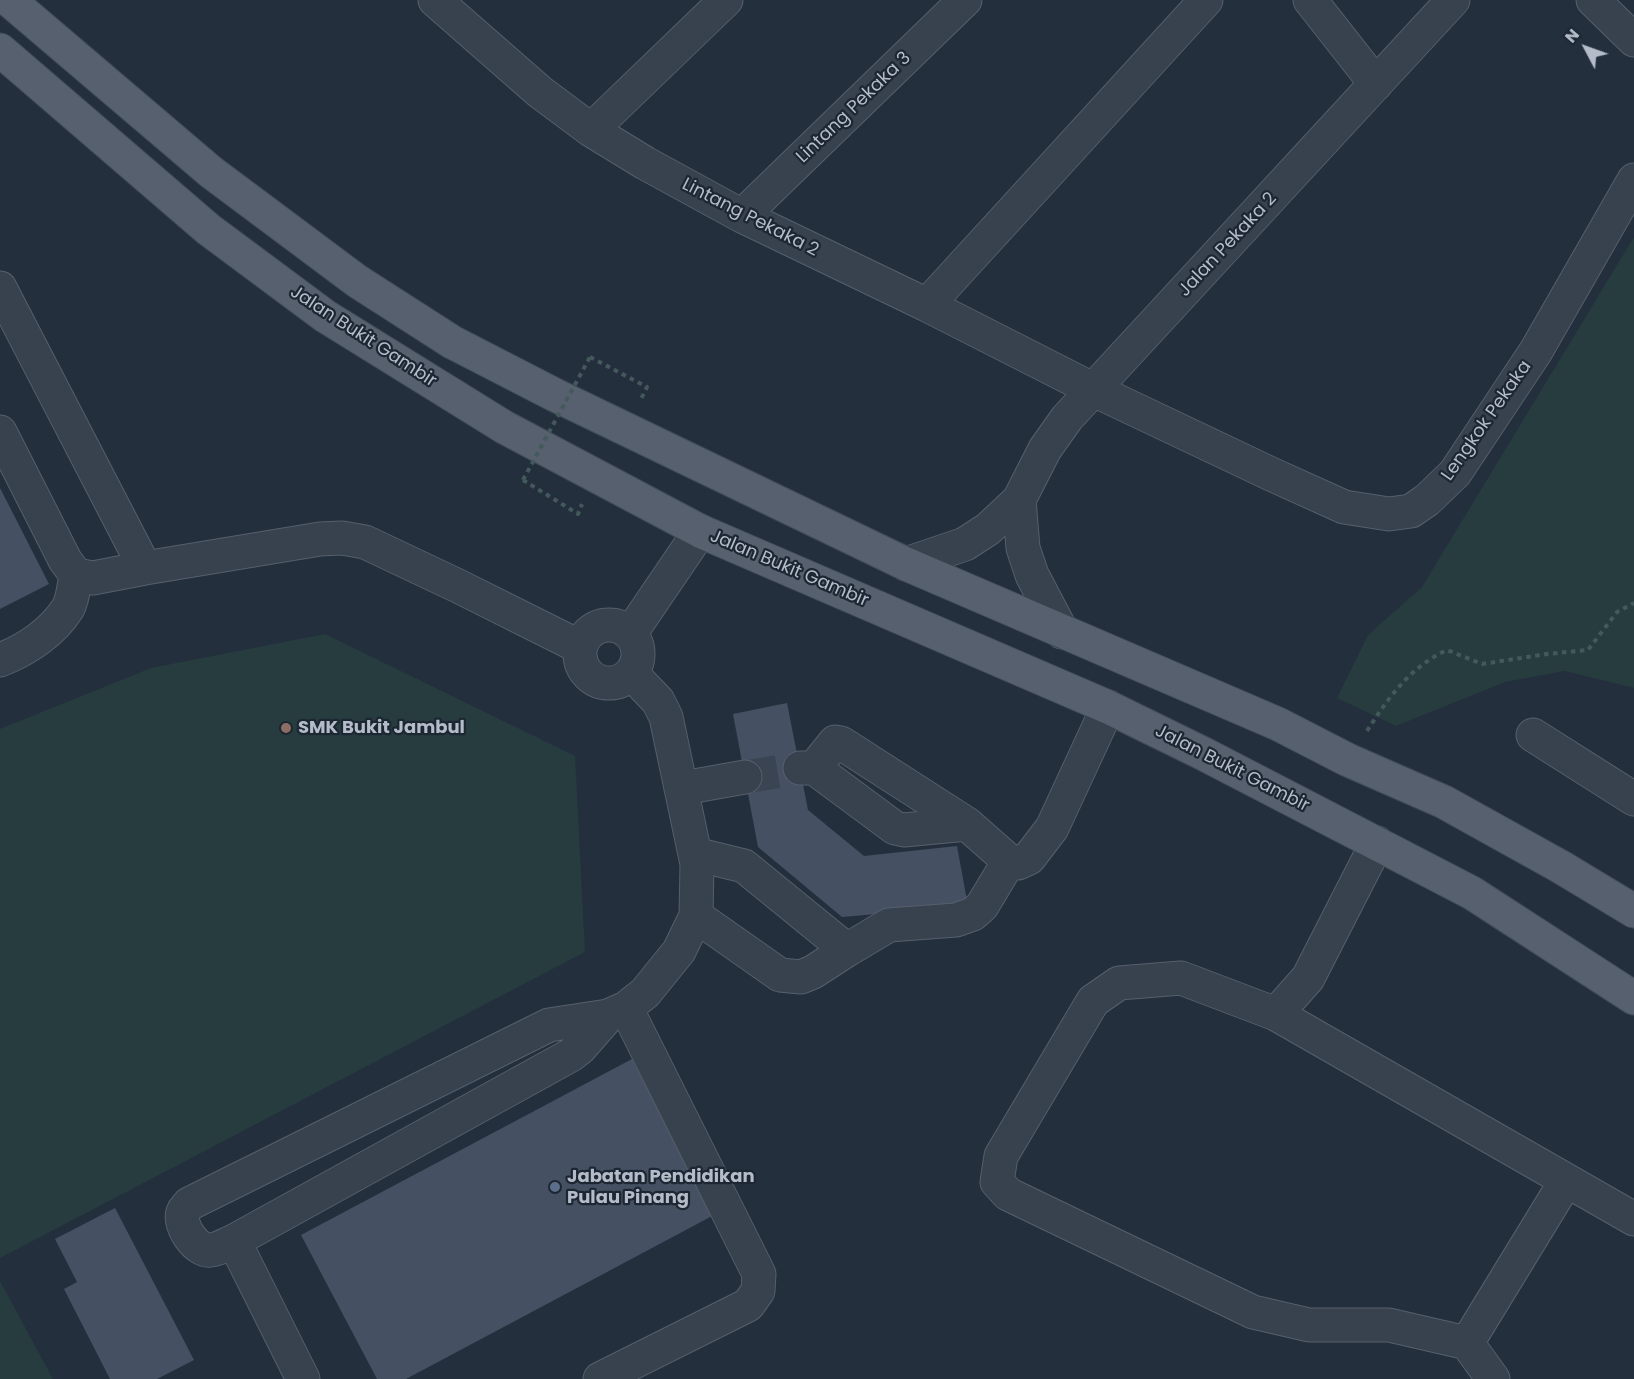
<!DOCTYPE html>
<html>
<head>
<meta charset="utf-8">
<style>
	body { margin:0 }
	#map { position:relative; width:1634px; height:1379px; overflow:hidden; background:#242f3e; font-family:Poppins,sans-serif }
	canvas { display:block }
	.north { position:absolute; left:1556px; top:18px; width:60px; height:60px; -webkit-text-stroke:4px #1d2633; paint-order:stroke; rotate:311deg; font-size:16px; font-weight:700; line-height:24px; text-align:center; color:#b4bcc9 }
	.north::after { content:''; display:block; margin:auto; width:21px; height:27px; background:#b4bcc9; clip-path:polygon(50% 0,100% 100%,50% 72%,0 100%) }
</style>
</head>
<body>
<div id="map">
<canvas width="1634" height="1379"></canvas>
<div class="north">N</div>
</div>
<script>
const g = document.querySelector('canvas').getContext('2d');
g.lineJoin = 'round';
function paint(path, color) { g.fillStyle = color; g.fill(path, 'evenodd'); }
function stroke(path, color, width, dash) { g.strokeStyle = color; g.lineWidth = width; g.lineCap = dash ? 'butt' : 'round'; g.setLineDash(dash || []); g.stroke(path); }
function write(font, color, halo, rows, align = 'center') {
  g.font = font + ' Poppins,sans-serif'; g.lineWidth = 4.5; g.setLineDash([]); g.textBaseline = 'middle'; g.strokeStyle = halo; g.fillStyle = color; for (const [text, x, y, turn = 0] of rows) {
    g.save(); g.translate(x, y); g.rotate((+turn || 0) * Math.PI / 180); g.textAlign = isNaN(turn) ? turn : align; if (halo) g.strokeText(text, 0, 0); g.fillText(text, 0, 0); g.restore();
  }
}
paint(new Path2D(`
	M1634 237V688L1565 671 1505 682 1396 726 1337 698 1368 635 1422 587Z
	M325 634 575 756 585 952 0 1258V729L151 668Z
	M0 1281 53 1379H0Z`), '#263c3f');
paint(new Path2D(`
	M0 488 49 584 0 609Z
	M787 703 808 810 864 856 957 846 968 906 842 917 758 847 733 714Z
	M632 1059 714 1215 406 1379H377L301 1235Z
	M115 1208 194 1360 157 1379H110L64 1289 77 1282 55 1239Z`), '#455162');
stroke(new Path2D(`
	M745 777 800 768`), '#3a4453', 33, [33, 16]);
const minor = new Path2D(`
	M435 0 540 92 591 130 645 163 742 216 927 305 1094 390 1271 474 1344 507 1389 514 1411 511 1427 500 1455 473 1536 351 1634 180
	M1310 0 1376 84
	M1593 0 1634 40
	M591 130 726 0
	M742 216 965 0
	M0 288 145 568 320 539 342 538 365 542 458 586 580 647
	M927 305 1206 0
	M0 432 65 560 76 575 93 578 145 568
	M1019 500 1023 548 1032 575 1062 632
	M906 564 965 544 988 529 1019 500 1045 449 1067 418 1453 0
	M580 654a29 29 0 1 1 58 0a29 29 0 1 1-58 0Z
	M630 634 700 531
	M0 660C26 650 53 632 68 608 73 599 74 585 76 575
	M1533 735 1634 799
	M800 768H814L895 828 904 830 967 824
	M814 768 835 742 841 743 967 824 1009 861 1018 863 1029 858 1052 828 1108 707
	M683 788 745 777
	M695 854 744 866 847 950 889 925 956 920 973 914 982 906 1009 861
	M696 916 780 975 801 977 813 972 847 950
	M1276 1014 1308 978 1377 843
	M608 1016 580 1048 571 1055 234 1241C227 1244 219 1249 211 1250 197 1253 178 1225 183 1212 184 1209 187 1207 189 1204L549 1025 608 1016 626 1008 645 993 679 951 696 916 697 864 666 717 658 701 631 673
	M234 1241 303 1379
	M1467 1343 1566 1181
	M600 1379 748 1305 758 1291 759 1274 626 1008
	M1493 1379 1467 1343 1389 1325H1309L1253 1312 1008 1194 997 1182 1001 1156 1093 1001 1119 983 1181 978 1276 1014 1634 1219`);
const major = new Path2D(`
	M9 0 211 172 357 281 452 342 555 395 906 564 1278 724 1348 760 1444 802 1561 867 1634 911
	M0 50 208 229 325 316 504 427 700 531 1108 707 1204 754 1472 893 1634 998`);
stroke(minor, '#565f6c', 35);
stroke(major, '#414a57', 35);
stroke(new Path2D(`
	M590 357 647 387 640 401
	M523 480 578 514 582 504
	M1367 731C1388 698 1410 667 1447 650L1482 664 1547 654 1588 650 1617 612 1634 603`), '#44595c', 4, [4.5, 4.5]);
stroke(minor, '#38414e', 33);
stroke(major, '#56606e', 33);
stroke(new Path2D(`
	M523 480 590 357`), '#44595c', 4, [4.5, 4.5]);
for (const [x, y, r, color] of [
	[286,728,6,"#8d6e63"],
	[555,1187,6,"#5c6f8a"]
]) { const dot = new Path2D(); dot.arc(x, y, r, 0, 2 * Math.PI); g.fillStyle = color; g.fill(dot); stroke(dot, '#1d2633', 2); }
write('18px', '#b4bcc9', '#1d2633', [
	["Lintang Pekaka 3",854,108,-44],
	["Lintang Pekaka 2",750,218,27],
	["Jalan Pekaka 2",1228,245,-47],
	["Jalan Bukit Gambir",363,337,33],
	["Lengkok Pekaka",1487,421,-55],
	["Jalan Bukit Gambir",789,569,23],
	["Jalan Bukit Gambir",1232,769,27]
]);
write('bold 18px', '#b4bcc9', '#1d2633', [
	["SMK Bukit Jambul",298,728],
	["Jabatan Pendidikan",567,1177],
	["Pulau Pinang",567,1198]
], 'left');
</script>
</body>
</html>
